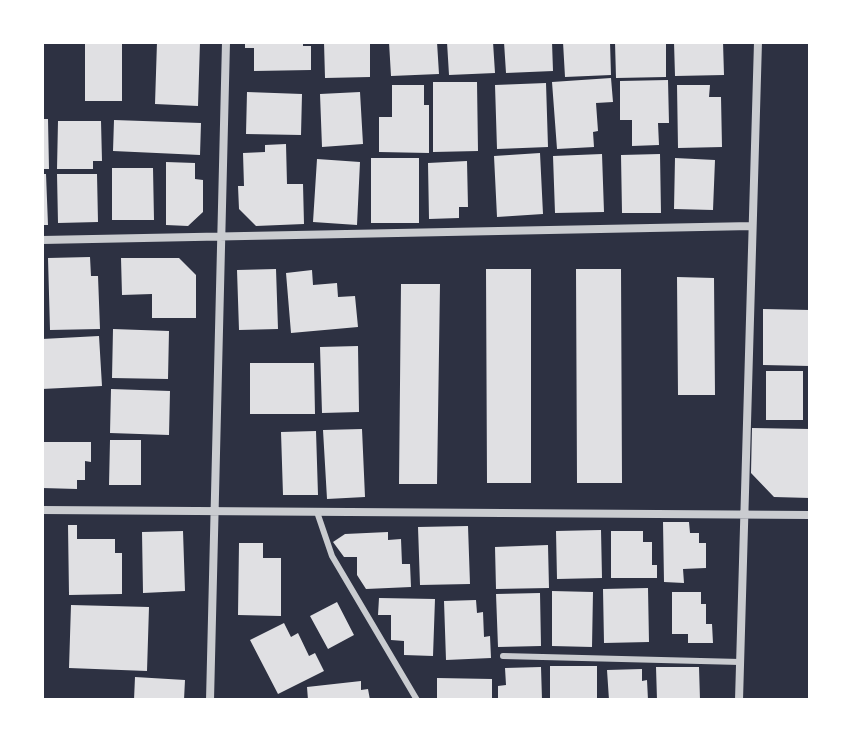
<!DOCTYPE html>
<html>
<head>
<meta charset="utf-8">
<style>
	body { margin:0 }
	#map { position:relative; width:852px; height:742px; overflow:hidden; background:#2d3142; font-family:"Fira Sans",sans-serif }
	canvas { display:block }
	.frame { position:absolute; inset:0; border:44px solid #fff; pointer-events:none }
</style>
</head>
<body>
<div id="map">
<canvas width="852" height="742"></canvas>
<div class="frame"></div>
</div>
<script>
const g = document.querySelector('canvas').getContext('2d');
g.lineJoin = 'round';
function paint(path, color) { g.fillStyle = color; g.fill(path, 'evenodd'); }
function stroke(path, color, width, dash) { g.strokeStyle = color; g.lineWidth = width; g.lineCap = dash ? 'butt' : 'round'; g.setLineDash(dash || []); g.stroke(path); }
paint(new Path2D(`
	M85 42H122V101H85Z
	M157 42H200L198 106 155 104Z
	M245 42H303V46H311V70L254 71V48H245Z
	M324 42H370V77L325 78Z
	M389 42H437L439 74 391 76Z
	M447 42H493L495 73 449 75Z
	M504 42H552L553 71 506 73Z
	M563 42H610L611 75 565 77Z
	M615 42H666V77L616 78Z
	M674 42H723L724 75 675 76Z
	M611 78 613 102 596 103 598 131 593 132 594 147 557 149 552 82Z
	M668 80 669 123H658L659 145 632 146V120H620V81Z
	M433 82H477L478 151 433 152Z
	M546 83 548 147 497 149 495 85Z
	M392 85H424V105H429V153L379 152V117H392Z
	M677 85H710L709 97H721L722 147 678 148Z
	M247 92 302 94 301 135 246 134Z
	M360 92 363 144 322 147 320 94Z
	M42 119H48L49 169H42Z
	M114 120 201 123 200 155 113 151Z
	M58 121H101L102 161H93V169H57Z
	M286 144 287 184H303L304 224 256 226 239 209 238 186H244L243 153 265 152V145Z
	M540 153 543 214 497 217 494 156Z
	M602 154 604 212 555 213 553 156Z
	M660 154 661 213H622L621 155Z
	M371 158H419V223H371Z
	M675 158 715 160 713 210 674 209Z
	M317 159 360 162 357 225 313 222Z
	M467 161 468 207H459V218L429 219 428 163Z
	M166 162 195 163V179L203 180V212L188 226 166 225Z
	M112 168H153L154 220H112Z
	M42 174H46L48 225H42Z
	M57 174H97L98 222 58 223Z
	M90 257 91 276H98L100 329 50 330 48 258Z
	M121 258H179L196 275V318H152V294L122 295Z
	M276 269 278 329 239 330 237 270Z
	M486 269H531V483H487Z
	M576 269H621L622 483H577Z
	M312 270 313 285 337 283 338 297 355 296 358 327 291 333 286 273Z
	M677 277 714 278 715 395H678Z
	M401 284H440L437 484H399Z
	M763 309 810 310V366L763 365Z
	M113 329 169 331 168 379 112 378Z
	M99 336 102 386 42 389V339Z
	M358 346 359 412 322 413 320 347Z
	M250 363H314L315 414H250Z
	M766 371H803V420H766Z
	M111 389 170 391 169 435 110 433Z
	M752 428 810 429V498L774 497 751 473Z
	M362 429 365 497 327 499 323 430Z
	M316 431 318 495H283L281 432Z
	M110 440H141V485H109Z
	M42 442H91V462L85 461V480H77V489L42 488Z
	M663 522H689L690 533H699V543H706V568L683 569 684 583 664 582Z
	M68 525H77V539H115V553H122V594L69 595Z
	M468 526 470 584 420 585 418 527Z
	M601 530 602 578 557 579 556 531Z
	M183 531 185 591 143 593 142 532Z
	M611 531H643V542H652V565H657V578H611Z
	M388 532V540L401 539 402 564H410L411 587 366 589 357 575V557H344L333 542 345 534Z
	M239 543H263V558H281V616L238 615Z
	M548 545 549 588 496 589 495 547Z
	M648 588 649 642 604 643 603 589Z
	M552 591 593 592 592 647 552 646Z
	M672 592H701V604H706V624H712L713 643H688V634H672Z
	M540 593 541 646 498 647 496 594Z
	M379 598 435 599 433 656 404 655V641L391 640V615H378Z
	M476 600 477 613 483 612 484 637 490 636 491 658 446 660 444 601Z
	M337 602 354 635 328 649 310 616Z
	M71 605 149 607 147 671 69 668Z
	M284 623 291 637 298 633 309 656 315 653 324 671 278 694 250 640Z
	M550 666H597V700H550Z
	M541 667 542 700H498V686L506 685 505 668Z
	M656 667H699L700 700H657Z
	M642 669V681L647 680 648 700H609L607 670Z
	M135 677 185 680 184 700H134Z
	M437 678 492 679V700H437Z
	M361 681V690L368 689 370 700H308L307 687Z`), '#e0e0e3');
stroke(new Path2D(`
	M317 512 332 556 417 700
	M503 656 740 662`), '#caccd0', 6);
stroke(new Path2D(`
	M42 240 752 226
	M42 510 810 515
	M210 700 226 42
	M739 700 758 42`), '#caccd0', 8);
</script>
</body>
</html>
